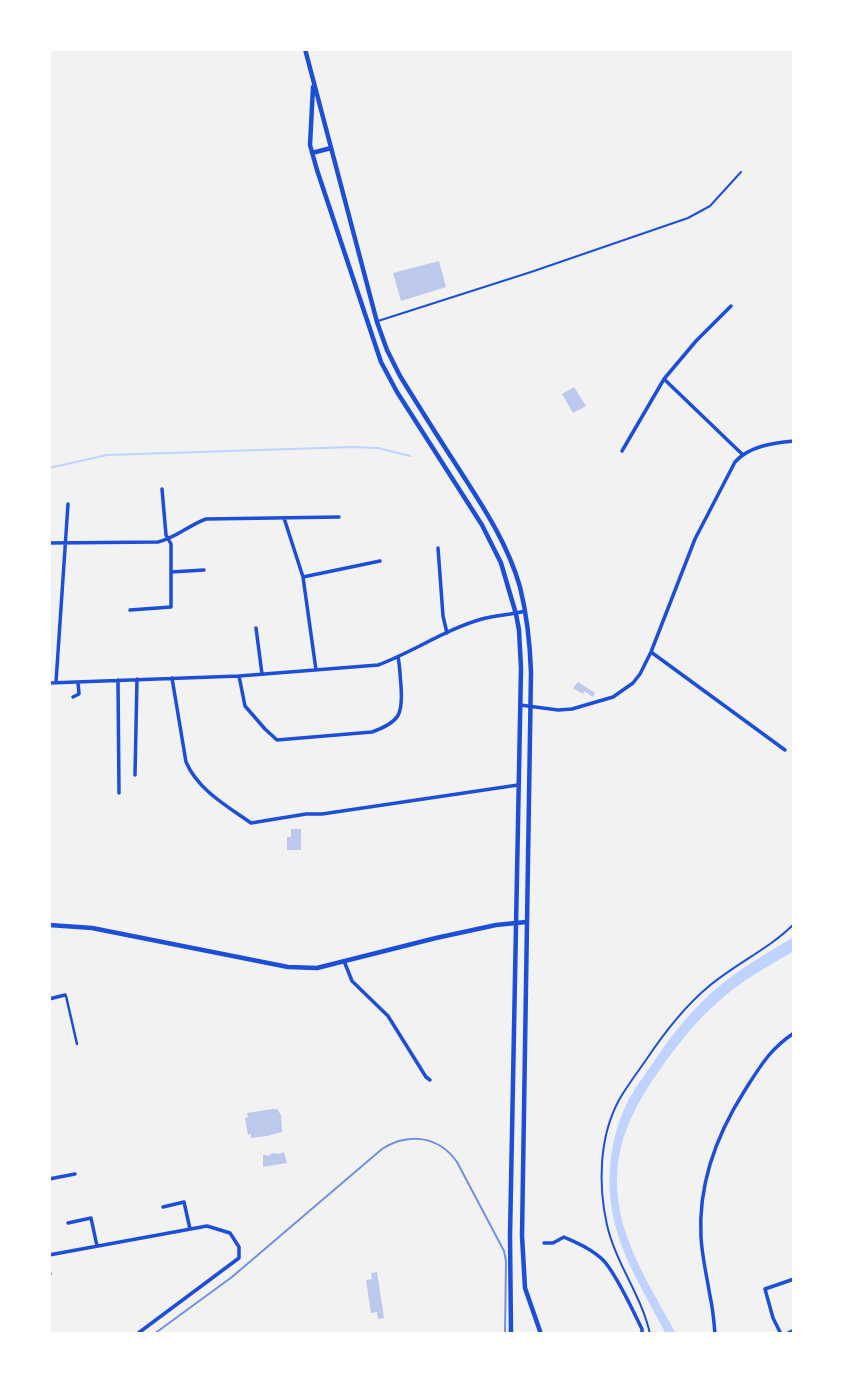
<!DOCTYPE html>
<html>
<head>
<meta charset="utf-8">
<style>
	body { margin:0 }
	#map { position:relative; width:843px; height:1383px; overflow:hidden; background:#f2f2f2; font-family:Karla,sans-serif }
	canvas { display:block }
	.frame { position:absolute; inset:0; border:51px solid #fff; pointer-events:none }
</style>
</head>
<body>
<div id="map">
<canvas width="843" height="1383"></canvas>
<div class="frame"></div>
</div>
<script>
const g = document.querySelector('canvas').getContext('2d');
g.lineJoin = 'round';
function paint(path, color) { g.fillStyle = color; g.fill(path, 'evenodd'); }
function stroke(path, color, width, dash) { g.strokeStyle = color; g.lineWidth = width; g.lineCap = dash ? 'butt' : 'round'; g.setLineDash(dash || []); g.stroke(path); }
paint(new Path2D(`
	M794 937V951C768 966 741 981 719 1001 697 1020 680 1042 663 1065 627 1116 606 1159 623 1224 634 1263 657 1298 676 1334H666C649 1301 625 1263 616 1228 604 1185 609 1138 629 1099 638 1083 649 1069 659 1054 677 1028 698 1003 723 983 745 966 770 951 794 937Z`), '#bfd3fe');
stroke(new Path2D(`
	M49 468 107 455 353 447 378 448 410 456`), '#bfd3fe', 2);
paint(new Path2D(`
	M439 261 446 287 401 301 393 273Z
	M574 387 586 406 573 413 562 394Z
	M578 682 595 693 593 697 584 691 583 694 573 688Z
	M291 829H301V850H287V837H291Z
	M273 1109H277L281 1115 282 1132 267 1136 251 1138V1134L248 1135 245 1118 248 1117 247 1113Z
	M284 1152 287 1163 263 1167V1155H267L268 1156 273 1153 278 1154Z
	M377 1272 384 1318 378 1319 377 1312 371 1313 366 1280 372 1279 371 1273Z`), '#bdc9ec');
stroke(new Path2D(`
	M650 1334C642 1296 616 1264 607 1225 598 1185 599 1137 619 1100 627 1086 637 1073 646 1060 664 1033 683 1008 708 987 735 964 769 949 794 924`), '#1d4ed8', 2);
stroke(new Path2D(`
	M378 321 531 272 688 218 710 206 741 172`), '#1d4ed8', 2);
stroke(new Path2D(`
	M66 996 77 1044`), '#1d4ed8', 2.5);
stroke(new Path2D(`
	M664 379 742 454
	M622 451 664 379 696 341 731 306
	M284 518 303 577 316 670
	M49 543 158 542C176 538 189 525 206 519L339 517
	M438 548 443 616 447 633
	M171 572 204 570
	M303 577 380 561
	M130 610 171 607V544L166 535 162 489
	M256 628 262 674
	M651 652 785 750
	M239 676 245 706 265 729 277 740 372 732C400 722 403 714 401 686 400 676 400 666 398 657
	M172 678 186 762C198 790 227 806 251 823L306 814H322L518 785
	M118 680 119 793
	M56 682 68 504
	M49 683 239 676 378 665C413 652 446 629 482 619 496 615 511 615 525 611
	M73 697 79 694 78 682
	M520 705 558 710 572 709 613 697 633 683 640 674 651 652 695 539 735 462C749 446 773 443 794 441
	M135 775 137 679
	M344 961 352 981 388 1016 426 1077 430 1080
	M49 999 65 995
	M49 1179 75 1174
	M163 1207 184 1202 190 1229
	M68 1223 91 1218 97 1246
	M544 1243H553L564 1237C577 1243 592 1249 603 1260 616 1273 633 1311 642 1329V1334
	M49 1255 207 1226 230 1233 239 1247V1258L137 1334
	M49 1274H50
	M715 1334C714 1321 713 1309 710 1296 707 1277 702 1257 701 1237 698 1184 717 1134 745 1090 761 1065 770 1049 794 1033
	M781 1334 773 1318 765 1289 794 1279`), '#1d4ed8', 3.5);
stroke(new Path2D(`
	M305 49 377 322 387 350 400 376C418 405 436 434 455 463 480 502 507 541 520 587 527 615 530 644 531 672L522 1236 525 1288 541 1334
	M313 87 310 145 317 170 381 362 397 392 482 525 501 563 516 614 519 630 521 668 510 1236 511 1334
	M312 153 331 148
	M49 925 92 928 288 967 317 968 436 938 496 925 526 922`), '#1d4ed8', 4.5);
stroke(new Path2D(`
	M788 1334 794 1331`), '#1d4ed8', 5);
stroke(new Path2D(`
	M154 1334 232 1277 382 1149C408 1132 439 1136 457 1162L504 1251 506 1261 505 1334`), '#7290e2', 2);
</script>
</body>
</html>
